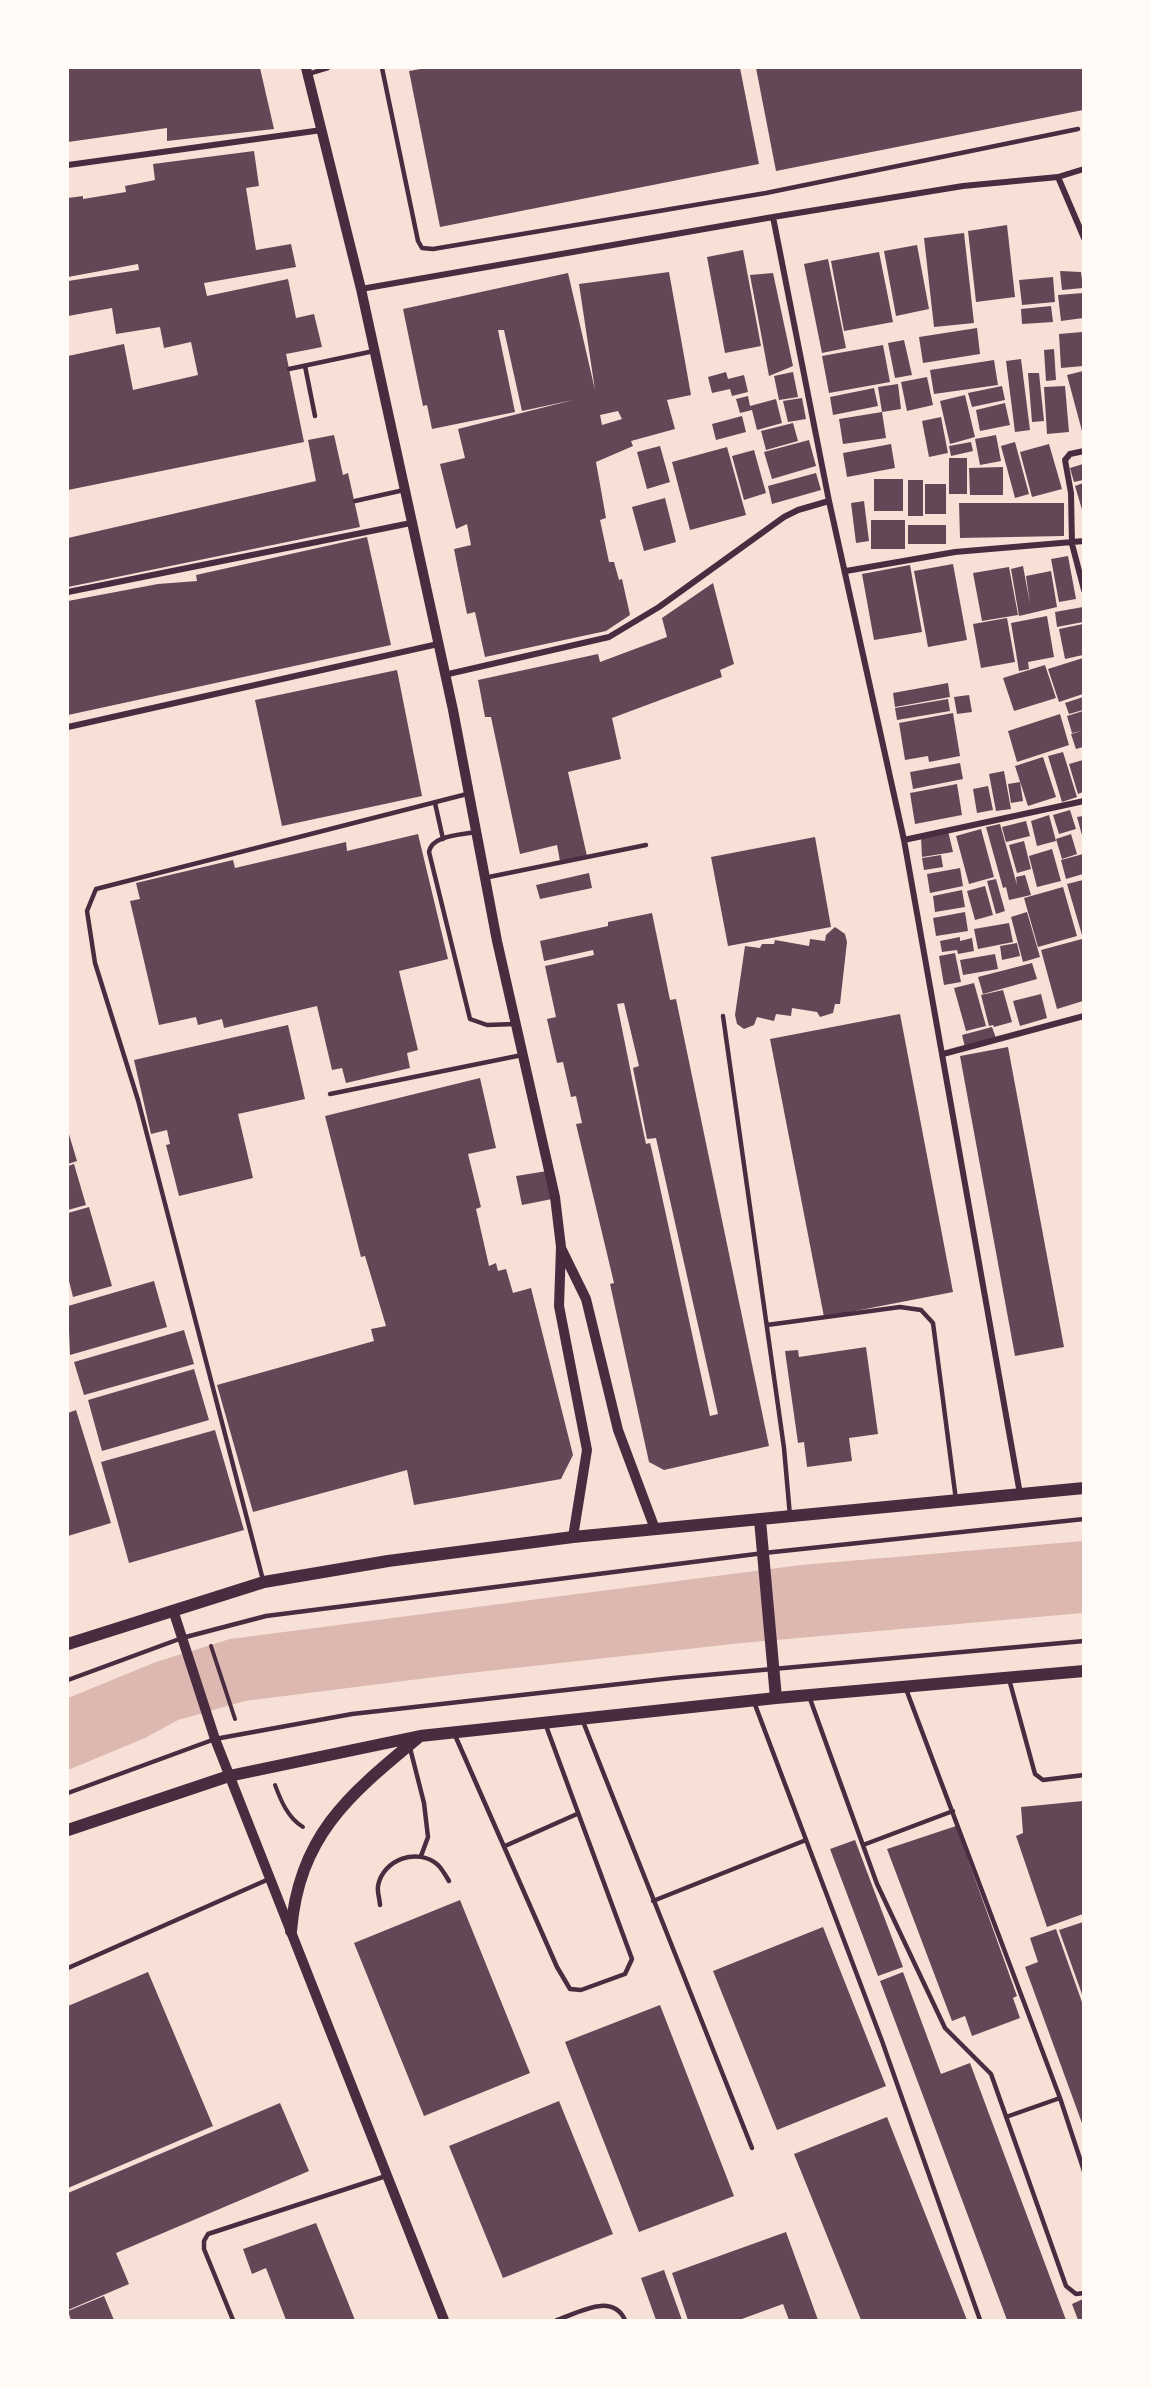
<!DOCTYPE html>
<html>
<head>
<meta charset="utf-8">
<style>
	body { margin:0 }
	#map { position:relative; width:1151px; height:2388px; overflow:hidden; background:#f7e1d7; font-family:Figtree,sans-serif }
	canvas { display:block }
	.frame { position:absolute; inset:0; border:69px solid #fffaf5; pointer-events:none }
</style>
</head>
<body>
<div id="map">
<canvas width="1151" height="2388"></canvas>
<div class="frame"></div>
</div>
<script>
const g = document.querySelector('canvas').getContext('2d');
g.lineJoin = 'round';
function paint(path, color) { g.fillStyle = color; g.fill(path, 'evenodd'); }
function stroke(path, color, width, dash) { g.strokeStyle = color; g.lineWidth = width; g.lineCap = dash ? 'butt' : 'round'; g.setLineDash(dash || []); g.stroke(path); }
paint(new Path2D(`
	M1083 1541V1613L742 1643 451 1675 245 1701 178 1720 145 1738 68 1770V1698L156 1662 230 1639 801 1565Z`), '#dcb8b0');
paint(new Path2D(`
	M68 68H260L274 129 167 141V128L68 142Z
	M426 68H740L759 164 440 227 409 71Z
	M756 68H1083V110L776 171Z
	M254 151 259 186 246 188 256 250 291 244 296 267 204 283 207 296 288 279 296 318 314 314 322 347 286 354 304 442 68 490V356L124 344 133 390 198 375 191 342 164 348 160 327 116 334 112 308 68 316V281L139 270 138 264 68 277V198L83 196V199L126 192 125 186 155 180 153 164Z
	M1007 225 1015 297 976 302 968 231Z
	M964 233 974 323 934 327 924 238Z
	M917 245 929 309 896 316 884 251Z
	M743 250 761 346 725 353 707 257Z
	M879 252 893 322 844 331 831 261Z
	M828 259 846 348 822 353 804 264Z
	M1060 271 1081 272 1083 288 1062 290Z
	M669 272 691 395 667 400 675 429 631 441 633 446 596 462 606 518 600 520 609 562H614L619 580 622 579 630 615 606 631 485 657 475 612 467 614 454 549 471 545 467 524 456 529 440 464 465 458 458 429 573 400 522 411 504 330H498L515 412 432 429 427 405 423 406 403 309 568 273 595 390 579 284ZM618 411 622 419 602 425 600 415Z
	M773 273 793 366 769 376 750 275Z
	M1053 277 1055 302 1022 305 1019 280Z
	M1083 293V318L1061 321 1058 295Z
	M1051 306 1053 322 1022 324 1021 309Z
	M977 328 980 354 923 363 919 337Z
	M1082 332 1083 366 1061 368 1059 334Z
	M904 340 912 375 895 378 888 343Z
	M883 345 890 382 829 393 822 356Z
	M1054 349 1056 380 1046 381 1044 350Z
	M1021 359 1030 430 1015 432 1006 361Z
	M994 360 998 385 934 394 930 370Z
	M1083 371V435L1067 375Z
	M726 372 728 379 744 375 748 392 732 396 730 389 712 393 708 377Z
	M793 372 798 397 779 400 774 376Z
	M1028 373H1039L1044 421 1032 422Z
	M927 377 933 405 907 411 901 382Z
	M898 384 901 409 882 412 886 438 843 444 839 419 882 412 878 387Z
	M1002 386 1005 400 972 407 968 393Z
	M1065 386 1069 432 1047 434 1044 387Z
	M874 388 878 406 833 415 830 397Z
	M965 395 975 437 950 444 940 401Z
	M748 396 750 406 776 399 782 423 757 430 752 410 740 413 736 399Z
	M802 398 806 419 788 422 783 401Z
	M1005 403 1010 425 980 431 976 410Z
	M742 416 746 432 716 440 712 424Z
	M941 417 948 453 929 457 922 421Z
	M793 423 798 441 766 450 761 431Z
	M334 435 343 475 348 473 360 527 68 587V538L316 481 308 440Z
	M996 435 1001 461 980 465 975 439Z
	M809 440 816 466 772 479 764 452Z
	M971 442 973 451 951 456 949 446Z
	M1015 442 1029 494 1015 498 1001 446Z
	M891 444 895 468 847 477 843 453Z
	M1049 444 1062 489 1032 497 1020 452Z
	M660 446 670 482 647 489 637 452Z
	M727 447 746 515 690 530 672 462Z
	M754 450 766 493 744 500 732 456Z
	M949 458H967V494H949Z
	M1083 464V480L1074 482 1070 468Z
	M1003 467V495H970L969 468Z
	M816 473 821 490 772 504 768 486Z
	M874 479H903V511H874Z
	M908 480H923V516H908Z
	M1083 483V513L1075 486Z
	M925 484H946V514H925Z
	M665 498 676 542 644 551 632 507Z
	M864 501 869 541 856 543 851 503Z
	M959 503H1064V536L960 538Z
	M871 520H905V549H871Z
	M908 525H946V544H908Z
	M367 537 391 645 68 715V601L158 584 197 581 196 575Z
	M1068 556 1076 599 1059 602 1051 559Z
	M953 564 967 640 928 647 914 571Z
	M910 565 922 632 874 640 862 574Z
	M1023 566 1030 604 1026 576 1051 571 1057 607 1019 616 1011 569Z
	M1009 567 1018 615 982 621 973 573Z
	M713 583 734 664 720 670 722 677 612 718 621 759 568 772 587 856 560 861 557 845 520 854 491 717H485L478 680 598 654 600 662 667 637 662 618Z
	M1083 607V622L1057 627 1055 612Z
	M1047 616 1054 657 1028 662 1029 669 1019 671 1011 623Z
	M1007 618 1015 662 981 668 973 624Z
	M1083 624V655L1065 659 1059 629Z
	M1083 658V694L1059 702 1048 669Z
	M1045 665 1056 698 1014 711 1003 678Z
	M397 670 422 796 282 826 255 700Z
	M948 683 950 697 895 707 893 693Z
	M969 695 972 712 957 714 954 697Z
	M1083 697V710L1069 714 1065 703Z
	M948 699 950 711 897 720 895 708Z
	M1083 711V747L1076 749 1071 734 1081 731 1072 733 1067 716Z
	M953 713 960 756 929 762 928 756 905 760 899 723Z
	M1060 714 1069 745 1017 762 1008 731Z
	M1063 752 1077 797 1062 802 1048 756Z
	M1043 757 1056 797 1028 806 1015 766Z
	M1083 760V792L1078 794 1069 764Z
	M960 763 963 779 913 789 910 772Z
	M1004 771 1011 809 996 811 989 774Z
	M1020 782 1023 801 1011 803 1008 784Z
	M957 784 962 815 915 824 910 793Z
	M988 786 993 810 977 813 973 789Z
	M1070 810 1076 829 1059 834 1053 815Z
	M1049 815 1056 841 1037 846 1031 821Z
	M1083 816V839L1077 817Z
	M1026 821 1030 836 1006 842 1002 827Z
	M1000 824 1017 885 1016 877 1025 875 1031 895 1009 900 1006 887 1003 888 986 827Z
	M981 829 994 877 969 884 956 836Z
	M948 831 953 852 922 857 921 838Z
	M418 834 448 959 399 971 418 1050 407 1053 410 1068 346 1083 342 1068 332 1070 317 1006 224 1028 222 1019 198 1025 196 1017 159 1025 130 901 140 899 136 883 233 860 235 868 346 842 347 851Z
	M1071 834 1077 854 1062 859 1056 839Z
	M815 837 831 927 728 946 711 857Z
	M1024 841 1031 869 1017 873 1009 845Z
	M1052 849 1061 881 1037 887 1029 856Z
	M1083 854V874L1066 879 1061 860Z
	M941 855 943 867 924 870 922 858Z
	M960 868 963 886 930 893 927 874Z
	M589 873 592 888 540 899 536 885Z
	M996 879 1005 911 996 914 987 881Z
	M1083 880V935H1082L1067 884Z
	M985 886 993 915 975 920 967 891Z
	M1063 887 1077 936 1038 947 1024 898Z
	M962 890 965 907 935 912 933 896Z
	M965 912 968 931 936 936 933 918Z
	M1027 912 1040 957 1023 962 1011 917Z
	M652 913 670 1000 676 999 769 1446 664 1470 649 1462 610 1284 614 1283 576 1124 582 1123 576 1096 571 1097 563 1062 557 1063 547 1019 556 1017 545 966 594 955 593 950 544 961 540 941 608 926V922ZM624 1003 639 1066 633 1068 647 1139 656 1138 718 1414 710 1416 652 1151 650 1143 646 1144 633 1083 617 1004Z
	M1009 923 1013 942 978 949 974 929Z
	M835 927 845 934 847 942 840 1004H835L833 1013 820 1017 817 1012 792 1008 791 1016 776 1014 774 1021 757 1017 754 1025 744 1029 737 1024 735 1015 745 946 760 948 762 944H774L775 940 809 946 810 939 825 941 826 935Z
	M960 937V941L972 938 974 951 958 954 957 950 942 952 940 941Z
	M1082 939 1083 1001 1057 1009 1041 950Z
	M1017 943 1020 956 1002 960 1000 946Z
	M955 953 961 982 944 985 939 956Z
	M995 954 998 969 963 975 960 960Z
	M1032 963 1037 979 983 994 978 977Z
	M974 983 986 1026 966 1031 954 988Z
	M1003 990 1012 1022 994 1027 993 1025 989 1026 981 995Z
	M1041 994 1047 1018 1020 1026 1013 1001Z
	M900 1014 953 1292 824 1317 770 1039Z
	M288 1025 305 1099 238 1114 253 1178 179 1196 166 1145 170 1144 167 1130 151 1134 134 1060Z
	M992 1027 996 1038 965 1047 962 1035Z
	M1008 1047 1064 1347 1015 1356 960 1056Z
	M480 1078 496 1148 468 1154 481 1207 476 1209 489 1266 496 1263 498 1271 506 1269 513 1293 531 1288 573 1455 561 1479 414 1505 407 1470 253 1512 217 1385 374 1341 371 1329 386 1326 365 1256 361 1257 325 1116Z
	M68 1131 77 1161 68 1164Z
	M74 1164 86 1205 68 1210V1166Z
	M547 1171 552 1199 522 1205 516 1176Z
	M89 1207 112 1286 73 1297 68 1277V1213Z
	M154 1281 167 1327 70 1355 68 1306Z
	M184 1330 194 1364 84 1395 74 1362Z
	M866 1347 878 1434 849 1438 852 1461 807 1467 804 1442 798 1443 785 1351 798 1350 799 1357Z
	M194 1369 209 1420 102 1451 88 1400Z
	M76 1410 111 1523 68 1536V1413Z
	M215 1430 244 1530 129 1563 101 1462Z
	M1083 1801V1914L1047 1927 1016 1836 1023 1833 1021 1807Z
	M956 1826 1017 1996 1013 1998 1020 2018 972 2036 965 2016 952 2021 887 1849Z
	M855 1840 903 1967 878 1976 830 1849Z
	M460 1900 530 2073 424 2116 354 1943Z
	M1083 1922V1997L1059 1930Z
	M823 1927 886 2086 777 2130 713 1971Z
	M1056 1929 1083 2005V2126L1025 1967 1038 1962 1030 1938Z
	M148 1972 213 2126 68 2188V2006Z
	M903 1972 941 2074 970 2063 1066 2320H1007L880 1981Z
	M660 2005 734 2196 639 2232 565 2042Z
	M559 2101 613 2234 503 2278 449 2146Z
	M280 2103 309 2171 116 2253 129 2284 68 2310V2193Z
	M887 2117 967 2320H861L794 2154Z
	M316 2223 355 2320H286L266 2268 252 2274 243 2249Z
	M786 2232 818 2320H789L783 2304 739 2320H688L672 2273Z
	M664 2270 682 2320H656L641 2278Z
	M104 2296 114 2320H71L68 2311Z
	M1083 2299V2320H1078L1072 2304Z`), '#644757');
stroke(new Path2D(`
	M211 1646 235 1719
	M275 1785C281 1801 288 1818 303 1827`), '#4a2c40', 4);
stroke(new Path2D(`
	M382 68 418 241 422 248 433 249 766 193 1078 129
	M308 74 328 68
	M305 366 315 416
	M289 369 374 351
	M355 501 404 490
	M435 803 443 839
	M476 832C461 835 432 835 429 852L470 1019 487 1025 515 1024
	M484 878 646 845
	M723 1016 784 1448 790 1516
	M330 1094 522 1055
	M767 1325 900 1307 921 1310 933 1323 956 1500
	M263 1580 138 1100 95 963 87 911 96 889 467 794
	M1009 1679 1035 1774 1043 1780 1084 1775
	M68 1680 182 1638 266 1616 764 1553 1084 1519
	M906 1689 1060 2098 1084 2171
	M809 1696 877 1884 945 2028 991 2074 1066 2286 1076 2294 1084 2293
	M754 1702 882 2041 980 2320
	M582 1719 752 2148
	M454 1733 557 1967 570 1989 581 1990 625 1974 632 1959 545 1723
	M410 1748 424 1803 428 1837 421 1856
	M68 1793 215 1739 352 1714 673 1678 1084 1641
	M863 1845 953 1811
	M505 1846 577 1814
	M653 1901 806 1840
	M380 1905C380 1900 377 1892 378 1886 383 1859 418 1847 438 1865 442 1869 446 1876 449 1881
	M68 1968 269 1879
	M1006 2117 1060 2098
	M233 2320 204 2249V2241L208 2234 386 2176
	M557 2320C578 2313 612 2292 625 2320`), '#4a2c40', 4.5);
stroke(new Path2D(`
	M68 165 322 130
	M1058 177 1084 238
	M773 217 829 501 904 840 1020 1494
	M361 289 773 217 963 186 1058 177 1084 169
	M1084 451 1070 454 1065 460 1071 493 1072 544 1084 590
	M846 571 955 552 1084 541
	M68 592 411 523
	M444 675 609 637 659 607 784 517 798 510 829 501
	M68 727 438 644
	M904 840 1084 801
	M943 1054 1084 1016`), '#4a2c40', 6);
stroke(new Path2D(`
	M306 68 361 289 453 710 497 941 555 1197 561 1247 559 1306 587 1450 573 1537
	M562 1250 586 1299 618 1430 655 1529
	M173 1610 215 1739 444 2320`), '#4a2c40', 10);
stroke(new Path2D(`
	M760 1520 776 1698
	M68 1644 264 1582 388 1561 573 1537 1084 1488
	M68 1830 229 1776 420 1736 776 1698 1084 1671
	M291 1931C299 1835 349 1795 419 1737`), '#4a2c40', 12);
</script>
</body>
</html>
